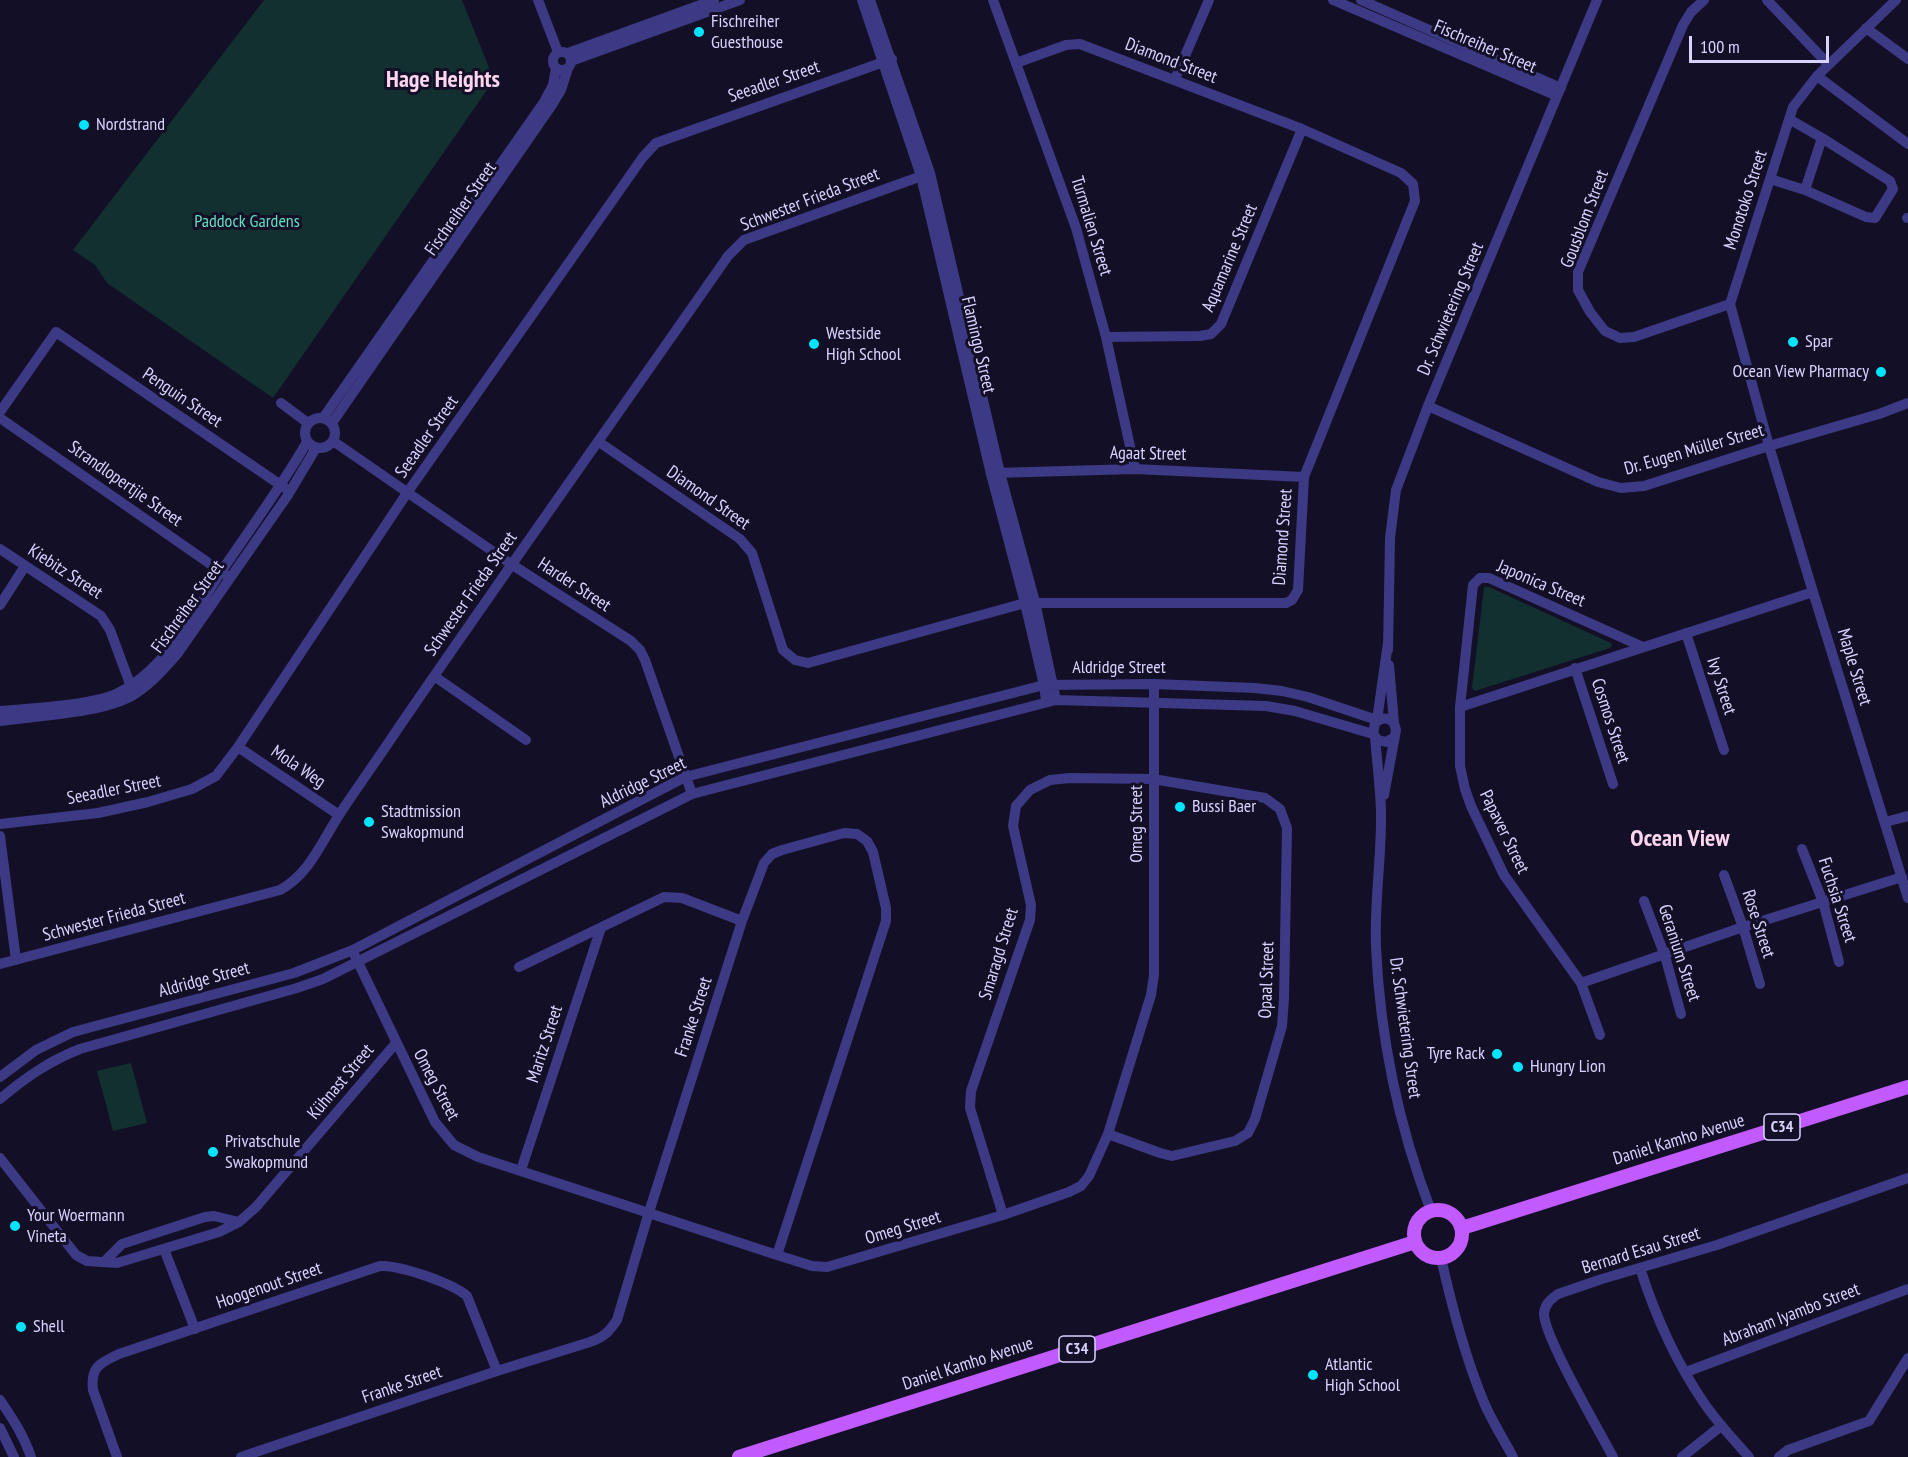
<!DOCTYPE html>
<html>
<head>
<meta charset="utf-8">
<style>
	body { margin:0 }
	#map { position:relative; width:1908px; height:1457px; overflow:hidden; background:#130f26; font-family:"PT Sans Narrow",sans-serif }
	canvas { display:block }
	.scale { position:absolute; left:1689px; top:36px; width:140px; height:27px; box-sizing:border-box; border:3px solid #d9d4ff; border-top:0; padding-left:8px; font-size:18px; line-height:21px; white-space:nowrap; color:#d9d4ff; -webkit-text-stroke:4px #130f26; paint-order:stroke }
</style>
</head>
<body>
<div id="map">
<canvas width="1908" height="1457"></canvas>
<div class="scale">100 m</div>
</div>
<script>
const g = document.querySelector('canvas').getContext('2d');
g.lineJoin = 'round';
function paint(path, color) { g.fillStyle = color; g.fill(path, 'evenodd'); }
function stroke(path, color, width, dash) { g.strokeStyle = color; g.lineWidth = width; g.lineCap = dash ? 'butt' : 'round'; g.setLineDash(dash || []); g.stroke(path); }
function write(font, color, halo, rows, align = 'center') {
  g.font = font + ' "PT Sans Narrow",sans-serif'; g.lineWidth = 6; g.setLineDash([]); g.textBaseline = 'middle'; g.strokeStyle = halo; g.fillStyle = color; for (const [text, x, y, turn = 0] of rows) {
    g.save(); g.translate(x, y); g.rotate((+turn || 0) * Math.PI / 180); g.textAlign = isNaN(turn) ? turn : align; if (halo) g.strokeText(text, 0, 0); g.fillText(text, 0, 0); g.restore();
  }
}
paint(new Path2D(`
	M264 0H462L494 80 273 398 107 283 95 265 73 250Z
	M1484 587H1489L1611 643 1612 645 1610 648 1475 691 1472 688Z
	M131 1063 147 1123 113 1131 97 1071Z`), '#12302f');
stroke(new Path2D(`
	M538 0 558 52
	M862 0 921 176 991 474 1025 603 1044 685 1046 701
	M870 0 930 173 1000 473 1035 602 1056 700
	M993 0 1076 228 1106 337 1135 469
	M1333 0 1557 96
	M1361 0 1561 88
	M1704 0 1691 12 1683 25 1578 272V290L1590 312 1605 331 1620 338 1634 337 1730 304
	M1767 0 1828 64
	M1896 0 1817 76 1793 107 1730 304 1769 446 1813 592 1908 898
	M1866 28 1908 59
	M553 61a9 9 0 1 1 18 0a9 9 0 1 1-18 0Z
	M568 53 714 0
	M571 61 740 0
	M1817 76 1908 144
	M1175 79 1209 0
	M1789 119 1822 138
	M1770 179 1805 190 1866 217 1875 218 1893 189 1890 181 1822 138 1805 190
	M1907 218H1908
	M1106 337 1200 336 1211 334 1221 324 1302 129
	M281 403 308 423
	M1428 406 1598 482 1621 488 1644 486 1769 446 1879 414 1908 403
	M0 412 56 332 285 488
	M305 433a15 15 0 1 1 30 0a15 15 0 1 1-30 0Z
	M0 418 226 575
	M323 418 544 102 553 85 556 68
	M332 423 552 105 561 90 568 68
	M333 441 511 564 631 641 640 650 645 660 692 794
	M599 442 740 539 752 553 783 650 795 660 808 663 1025 603H1286L1292 600 1298 590 1304 477 1415 201 1413 184 1401 173 1302 129 1080 44 1066 45 1016 63
	M995 473 1135 469 1304 477
	M0 549 101 616 110 630 133 692
	M1813 592 1460 707V766L1465 789 1471 806 1504 875 1581 983 1743 927 1902 877
	M0 605 25 566
	M1686 633 1724 750
	M1388 650 1390 538 1396 490 1428 406 1597 0
	M1389 665 1394 723
	M1575 668 1613 784
	M434 676 526 740
	M1460 707 1473 585 1480 578H1489L1643 647
	M0 711C32 708 90 706 118 693 166 669 192 615 221 572 250 529 281 487 307 442
	M0 721C37 716 105 713 135 694 152 683 165 668 178 653L288 495 316 448
	M1375 737C1377 761 1380 786 1381 810 1382 856 1374 902 1376 947 1380 1037 1399 1127 1431 1211
	M238 747 339 815
	M1384 795 1396 730C1394 718 1384 715 1375 723L1373 734 1378 740 1386 742 1393 738
	M1885 822 1908 816
	M0 824 98 813 148 802 192 789 216 776 238 747 407 493 643 157 656 143 892 59
	M0 836 16 960
	M1802 849 1823 902 1839 962
	M1724 875 1743 927 1760 984
	M1644 901 1665 956 1681 1014
	M355 956 435 1122 454 1145 478 1157 777 1255 812 1266 827 1267 1003 1215 1069 1192 1081 1186 1089 1176 1108 1134 1151 995 1154 975V684
	M0 964 280 890C310 874 323 839 341 812 359 785 379 757 397 730 506 571 618 414 728 256L744 240 930 173
	M519 967 664 897 682 898 742 921
	M1581 983 1600 1035
	M0 1077 36 1050 73 1032 294 973 353 950 685 777 1044 685 1154 684 1255 688 1282 691 1308 697 1377 720 1388 643
	M0 1099C25 1078 49 1061 80 1049L297 988 323 979 692 794 1056 700 1266 706 1295 711 1373 734
	M0 1158 76 1255 87 1261 117 1263 219 1232 239 1222 256 1207 396 1043
	M521 1170 601 928
	M1003 1215 970 1108 971 1091 1030 920 1031 905 1013 826 1016 806 1030 790 1050 780 1070 778 1153 779 1265 798 1280 809 1287 828 1284 999 1282 1026 1255 1119 1248 1133 1235 1141 1172 1156 1160 1153 1108 1134
	M164 1249 195 1329
	M1441 1258C1452 1307 1464 1354 1483 1400 1491 1420 1503 1438 1513 1457
	M104 1262 122 1244 205 1217 214 1216 239 1222
	M1640 1268C1655 1315 1676 1362 1704 1403 1717 1422 1733 1439 1749 1457
	M1686 1372 1908 1289
	M0 1400C13 1419 24 1436 31 1457
	M0 1428 14 1457
	M117 1457 93 1390C90 1367 100 1363 119 1354L380 1266C400 1265 452 1283 467 1296L497 1371
	M241 1457 497 1371 590 1342C604 1337 609 1332 617 1320L649 1212 742 921 764 863 772 854 782 850 844 833 857 834 867 841 873 852 886 908V921L777 1255
	M1613 1457C1600 1432 1543 1335 1544 1313 1545 1304 1551 1299 1558 1294L1602 1279 1717 1245 1908 1178
	M1682 1457 1721 1426
	M1779 1457 1788 1450 1869 1421 1908 1358`), '#3d3a85', 10);
stroke(new Path2D(`
	M1414 1234a24 24 0 1 1 48 0a24 24 0 1 1-48 0Z
	M1462 1228 1908 1087
	M739 1457 1415 1242`), '#c25bff', 14);
for (const [x, y, r, color] of [
	[699,32,6,"#00e5ff"],
	[84,125,6,"#00e5ff"],
	[1793,342,6,"#00e5ff"],
	[814,344,6,"#00e5ff"],
	[1881,372,6,"#00e5ff"],
	[1180,807,6,"#00e5ff"],
	[369,822,6,"#00e5ff"],
	[1497,1054,6,"#00e5ff"],
	[1518,1067,6,"#00e5ff"],
	[213,1152,6,"#00e5ff"],
	[15,1226,6,"#00e5ff"],
	[21,1327,6,"#00e5ff"],
	[1313,1375,6,"#00e5ff"]
]) { const dot = new Path2D(); dot.arc(x, y, r, 0, 2 * Math.PI); g.fillStyle = color; g.fill(dot); stroke(dot, '#130f26', 2); }
for (const [x, y, w] of [
	[1782,1127,36],
	[1077,1349,36]
]) { const box = new Path2D(); box.roundRect(x - w / 2, y - 13, w, 26, 4.5); g.fillStyle = '#130f26'; g.fill(box); stroke(box, '#d9d4ff', 1.5); }
write('bold 16px', '#d9d4ff', null, [
	["C34",1782,1127],
	["C34",1077,1349]
]);
write('18px', '#d9d4ff', '#130f26', [
	["Fischreiher",711,22],
	["Guesthouse",711,43],
	["Nordstrand",96,125],
	["Westside",826,334],
	["High School",826,355],
	["Spar",1805,342],
	["Ocean View Pharmacy",1869,372,"right"],
	["Bussi Baer",1192,807],
	["Stadtmission",381,812],
	["Swakopmund",381,833],
	["Tyre Rack",1485,1054,"right"],
	["Hungry Lion",1530,1067],
	["Privatschule",225,1142],
	["Swakopmund",225,1163],
	["Your Woermann",27,1216],
	["Vineta",27,1237],
	["Shell",33,1327],
	["Atlantic",1325,1365],
	["High School",1325,1386]
], 'left');
write('18px', '#d9d4ff', '#130f26', [
	["Fischreiher Street",1485,47,23],
	["Diamond Street",1171,61,21],
	["Seeadler Street",774,82,-19],
	["Schwester Frieda Street",810,200,-21],
	["Monotoko Street",1746,200,-72],
	["Fischreiher Street",461,209,-55],
	["Gousblom Street",1585,219,-69],
	["Turmalien Street",1091,226,73],
	["Aquamarine Street",1230,258,-67],
	["Dr. Schwietering Street",1451,309,-67],
	["Flamingo Street",978,345,77],
	["Penguin Street",182,398,34],
	["Seeadler Street",427,437,-55],
	["Dr. Eugen Müller Street",1694,450,-16],
	["Agaat Street",1148,454,1],
	["Strandlopertjie Street",125,484,35],
	["Diamond Street",708,498,35],
	["Diamond Street",1283,537,-86],
	["Kiebitz Street",65,572,33],
	["Japonica Street",1541,584,23],
	["Harder Street",574,585,33],
	["Schwester Frieda Street",471,594,-55],
	["Fischreiher Street",188,607,-54],
	["Maple Street",1854,667,73],
	["Aldridge Street",1119,668],
	["Ivy Street",1721,686,72],
	["Cosmos Street",1610,721,72],
	["Mola Weg",298,767,34],
	["Aldridge Street",643,783,-26],
	["Seeadler Street",114,790,-11],
	["Omeg Street",1137,824,-90],
	["Papaver Street",1504,832,64],
	["Fuchsia Street",1837,900,72],
	["Schwester Frieda Street",114,917,-15],
	["Rose Street",1758,924,72],
	["Geranium Street",1679,953,72],
	["Smaragd Street",999,954,-73],
	["Aldridge Street",204,980,-15],
	["Opaal Street",1267,980,-88],
	["Franke Street",694,1017,-72],
	["Dr. Schwietering Street",1405,1028,82],
	["Maritz Street",545,1044,-72],
	["Kühnast Street",341,1082,-50],
	["Omeg Street",436,1085,62],
	["Daniel Kamho Avenue",1679,1140,-17],
	["Omeg Street",903,1228,-17],
	["Bernard Esau Street",1641,1251,-17],
	["Hoogenout Street",269,1286,-19],
	["Abraham Iyambo Street",1791,1315,-21],
	["Daniel Kamho Avenue",968,1364,-18],
	["Franke Street",402,1385,-19]
]);
write('18px', '#5fe0c0', '#130f26', [
	["Paddock Gardens",247,222]
]);
write('bold 24px', '#ffd6f0', '#130f26', [
	["Hage Heights",443,80],
	["Ocean View",1680,839]
]);
</script>
</body>
</html>
